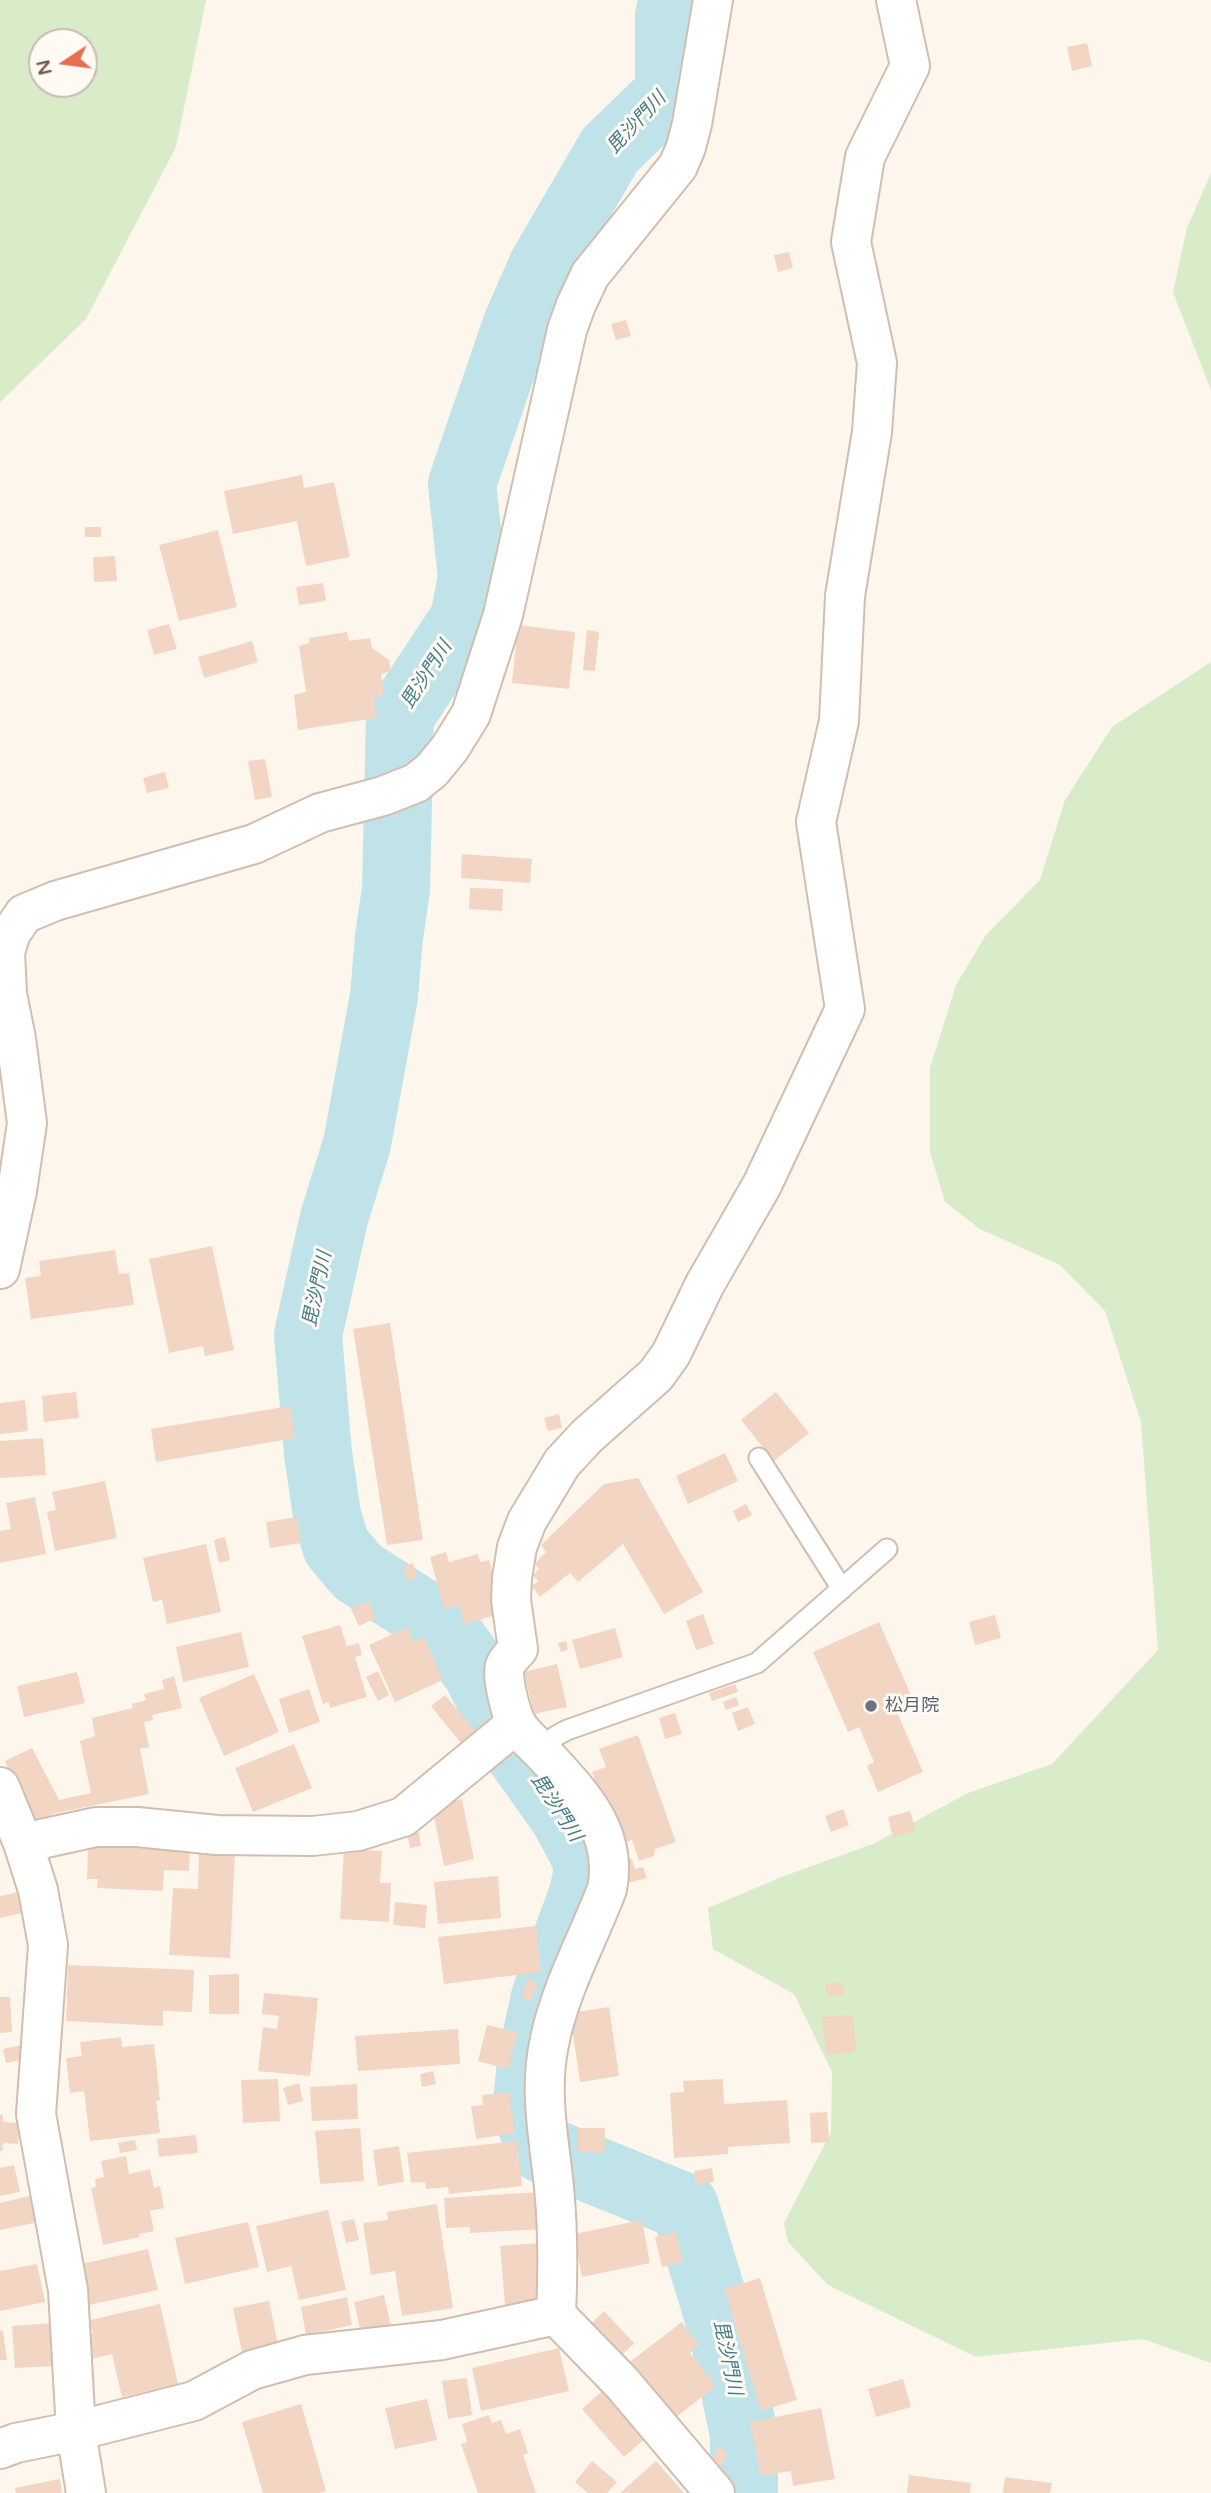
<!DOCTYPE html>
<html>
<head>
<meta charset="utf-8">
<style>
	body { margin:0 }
	#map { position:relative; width:1211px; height:2493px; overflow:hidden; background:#fdf6ec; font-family:"Varela Round",sans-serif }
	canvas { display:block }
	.north { position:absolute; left:28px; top:28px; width:70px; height:70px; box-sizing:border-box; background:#fffaf3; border:2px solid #cabbb1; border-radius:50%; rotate:257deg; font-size:19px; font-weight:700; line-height:28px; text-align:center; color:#7a5c4d }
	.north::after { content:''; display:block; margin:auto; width:24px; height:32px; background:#e76f51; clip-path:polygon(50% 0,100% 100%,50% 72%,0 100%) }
</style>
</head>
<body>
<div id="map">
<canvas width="1211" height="2493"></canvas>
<div class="north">N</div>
</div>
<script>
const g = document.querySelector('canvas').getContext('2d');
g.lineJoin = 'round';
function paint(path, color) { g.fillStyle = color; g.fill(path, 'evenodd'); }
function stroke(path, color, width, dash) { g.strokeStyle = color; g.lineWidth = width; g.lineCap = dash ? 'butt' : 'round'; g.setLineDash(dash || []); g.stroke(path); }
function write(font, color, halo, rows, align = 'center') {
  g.font = font + ' "Varela Round","Noto Sans JP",sans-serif'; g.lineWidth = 6; g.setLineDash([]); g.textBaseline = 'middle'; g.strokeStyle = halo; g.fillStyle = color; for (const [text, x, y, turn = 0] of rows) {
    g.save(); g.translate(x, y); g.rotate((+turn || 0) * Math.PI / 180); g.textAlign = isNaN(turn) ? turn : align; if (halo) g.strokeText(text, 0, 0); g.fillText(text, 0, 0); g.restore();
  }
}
paint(new Path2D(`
	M0 0H206L176 147 86 319 0 402ZM84 42V84H42V42Z
	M1211 173V390L1173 292 1187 228Z
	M1211 662V2363L1143 2339 976 2357 828 2285 788 2242 784 2223 831 2132 832 2072 794 1994 713 1949 708 1908 784 1876 873 1844 968 1793 1052 1764 1158 1650 1141 1422 1105 1311 1060 1265 980 1229 945 1202 930 1152V1068L956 985 986 935 1040 880 1065 800 1112 727Z`), '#d8ecc9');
stroke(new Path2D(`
	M673 0 669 15V93L610 150 543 265 517 324 462 484 472 577 464 619 400 716 396 889 389 937 384 996 357 1144 334 1218 308 1335 318 1453 327 1515 336 1546 358 1572 433 1620 454 1641 477 1673 513 1745 563 1815 584 1854 588 1870 583 1894 545 1997 531 2061 528 2094 532 2127 542 2149 685 2207 722 2328 744 2435V2493`), '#bfe3e8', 68);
paint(new Path2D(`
	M1087 43 1092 66 1072 71 1067 47Z
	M789 252 793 268 778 272 774 255Z
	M626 320 631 336 616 340 611 324Z
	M302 475 304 488 334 482 350 557 306 566 297 521 233 534 224 491Z
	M85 527H101V537H85Z
	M218 530 237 607 179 621 159 545Z
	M115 556 117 581 94 582 93 557Z
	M323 583 326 601 299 605 296 587Z
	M169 624 177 649 154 655 147 630Z
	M518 625 575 632 569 689 512 683Z
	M587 630 599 632 595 671 583 670Z
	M347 632 349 641 370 638 372 648 389 660 391 671 381 674 384 695 374 698 377 718 298 730 294 695 306 692 299 646 309 643V638Z
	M252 641 258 662 204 678 198 657Z
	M265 759 272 797 255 800 248 761Z
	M165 772 169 788 147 793 143 778Z
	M462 854 532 859 530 883 461 878Z
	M470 888 503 889 502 911 469 909Z
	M212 1246 234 1350 205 1356 203 1346 169 1353 149 1259Z
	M115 1250 119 1274 129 1273 134 1305 31 1319 25 1278 41 1276 39 1261Z
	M390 1323 423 1540 387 1545 353 1329Z
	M76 1392 79 1418 44 1422 42 1396Z
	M776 1392 809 1433 774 1461 741 1420Z
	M25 1400 28 1431 0 1434V1403Z
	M290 1406 295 1438 156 1462 151 1429Z
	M559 1414 562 1428 548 1431 544 1418Z
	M43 1438 46 1475 0 1478V1441Z
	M725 1453 738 1481 688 1504 676 1476Z
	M638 1478 703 1592 664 1614 623 1544 578 1582 570 1573 540 1597 532 1586 538 1581 533 1575 539 1569 535 1563 546 1552 541 1545 604 1484Z
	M105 1481 117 1538 55 1551 47 1512 56 1510 52 1492Z
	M35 1497 46 1554 0 1563V1531L11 1529 6 1503Z
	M746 1504 752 1515 738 1522 733 1511Z
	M297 1517 301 1543 270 1548 266 1522Z
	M225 1537 230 1560 219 1563 214 1540Z
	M206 1544 221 1612 167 1624 162 1600 153 1602 143 1558Z
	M446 1552 449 1562 478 1554 480 1562 489 1560 499 1595 492 1598 496 1615 464 1624 459 1605 444 1609 430 1557Z
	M413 1563 417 1578 407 1581 403 1566Z
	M369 1601 376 1618 359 1626 351 1609Z
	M703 1614 714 1644 696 1650 686 1621Z
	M995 1615 1001 1638 975 1645 969 1622Z
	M879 1622 914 1702 896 1710 923 1772 878 1792 867 1766 874 1762 859 1727 848 1732 813 1652Z
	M340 1625 347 1646 359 1643 362 1655 355 1657 367 1697 330 1708 329 1702 323 1704 302 1636Z
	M408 1627 414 1642 424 1637 443 1680 395 1702 369 1645Z
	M615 1628 623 1657 580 1669 572 1640Z
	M241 1632 249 1667 183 1682 176 1647Z
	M566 1641 568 1650 561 1652 558 1643Z
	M557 1664 567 1707 534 1714 524 1672Z
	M378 1671 389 1695 378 1701 366 1677Z
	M77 1672 85 1703 24 1717 17 1686Z
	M254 1674 279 1732 224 1756 199 1698Z
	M174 1676 182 1708 152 1715 153 1720 144 1722 149 1747 140 1749 149 1794 56 1813 34 1824 5 1761 32 1748 59 1800 91 1793 80 1741 95 1736 92 1718 133 1708 132 1704 146 1700 144 1694 164 1689 162 1680Z
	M735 1684 738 1692 712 1701 709 1693Z
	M309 1689 320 1722 289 1733 279 1699Z
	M445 1695 478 1735 464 1747 431 1706Z
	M736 1697 739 1705 726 1710 723 1702Z
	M748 1707 755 1724 738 1731 732 1713Z
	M675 1713 682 1734 665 1739 659 1718Z
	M638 1735 676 1842 655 1849 654 1856 639 1861 632 1840 618 1845 592 1772 606 1767 599 1749Z
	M294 1744 312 1788 253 1812 235 1768Z
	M462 1799 474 1859 444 1866 432 1806Z
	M843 1809 849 1825 831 1832 825 1816Z
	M910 1811 916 1831 893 1837 888 1817Z
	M417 1822 421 1846 410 1848 405 1825Z
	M112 1842 190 1849 189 1871 164 1870 163 1891 97 1888 98 1879H87L88 1845Z
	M199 1849 235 1851 230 1958 169 1955 173 1888 198 1889Z
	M344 1849 382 1851 380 1883H391L389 1922 340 1919Z
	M632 1859 635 1869 643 1867 647 1878 627 1883 622 1861Z
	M498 1876 501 1918 438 1924 434 1882Z
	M22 1891 27 1912 0 1918V1896Z
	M395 1902 427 1905 425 1928 393 1925Z
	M536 1926 541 1972 444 1984 438 1937Z
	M68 1965 194 1970 192 2012 163 2011V2026L66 2021Z
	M239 1974V2014H209V1975Z
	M528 1979 538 1983 531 2001 521 1997Z
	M841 1981 845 1994 828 1997 825 1985Z
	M264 1993 318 1998 310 2076 258 2071 263 2027 277 2029 279 2016 262 2014Z
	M0 1997H10L12 2032 0 2033Z
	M609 2007 619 2076 580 2082 570 2013Z
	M853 2015 856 2052 826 2055 822 2017Z
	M487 2025 517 2032 508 2069 478 2061Z
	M458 2029 460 2064 358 2071 355 2036Z
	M121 2037 122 2047 154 2044 160 2100 156 2101 160 2133 90 2141 84 2091 70 2093 66 2058 82 2056 80 2042Z
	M22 2045 25 2059 6 2063 3 2049Z
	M433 2071 436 2084 422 2087 420 2074Z
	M278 2079 280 2121 243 2123 241 2080Z
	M723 2079 724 2104 787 2100 790 2143 728 2147V2154L674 2158 670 2093 684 2092 683 2081Z
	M299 2083 303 2101 288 2105 283 2088Z
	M357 2084 358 2119 312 2121 310 2087Z
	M509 2092 515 2133 476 2139 471 2106 483 2105 482 2095Z
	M827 2112 829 2142 811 2143 810 2113Z
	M0 2115H3V2122L19 2123 18 2144 3 2143 2 2151H0Z
	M360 2128 364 2181 320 2184 315 2131Z
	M578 2128H605L604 2153 578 2152Z
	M196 2135 198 2153 159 2157 157 2139Z
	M135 2140 137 2150 120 2153 118 2143Z
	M517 2141 522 2186 449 2194 448 2187 426 2189 425 2182 411 2183 407 2153Z
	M399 2146 404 2182 378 2186 373 2150Z
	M126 2156 129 2174 150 2169 154 2188 160 2186 164 2208 150 2211 154 2231 139 2234 140 2237 103 2245 91 2188 96 2187 95 2179 104 2177 101 2161Z
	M14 2165 20 2192 0 2196V2168Z
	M712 2168 714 2182 696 2185 694 2171Z
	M539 2192 542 2229 470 2233V2227L446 2228 444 2198Z
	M37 2194 43 2221 0 2230V2203Z
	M437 2204 453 2308 402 2316 395 2271 371 2275 363 2223 388 2220 387 2212Z
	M328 2210 346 2290 299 2300 291 2266 267 2272 256 2226Z
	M354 2219 359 2240 346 2243 341 2222Z
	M642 2220 650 2263 582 2277 574 2234Z
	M248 2222 259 2267 185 2284 175 2238Z
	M676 2232 683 2262 662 2267 655 2237Z
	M540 2243 545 2302 505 2305 500 2246Z
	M148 2249 158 2290 85 2306 77 2265Z
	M37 2264 45 2302 0 2311V2271Z
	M760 2278 797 2400 761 2411 724 2289Z
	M384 2295 391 2326 361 2333 354 2302Z
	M347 2297 352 2325 306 2335 301 2307Z
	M269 2301 278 2345 242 2353 233 2308Z
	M160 2304 178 2384 122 2397 112 2354 92 2359 86 2334 93 2333 90 2320Z
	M604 2311 634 2343 617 2360 587 2328Z
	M682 2322 699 2345 690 2353 716 2386 671 2421 627 2364Z
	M53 2323 55 2366 15 2368 12 2326Z
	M0 2331H3L7 2360H0Z
	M559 2348 569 2391 481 2411 472 2368Z
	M467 2378 472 2415 448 2419 442 2381Z
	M903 2379 911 2407 876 2417 868 2389Z
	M608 2386 650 2434 624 2457 582 2409Z
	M427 2399 437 2440 395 2449 385 2408Z
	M301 2404 326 2491 319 2493H263L242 2422Z
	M821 2408 835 2479 793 2486 791 2471 761 2476 750 2422Z
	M489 2415 492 2423 501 2420 506 2434 520 2429 528 2453 523 2455 536 2493H478L461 2444 467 2442 462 2424Z
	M719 2447 728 2453 717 2473 707 2467Z
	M592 2461 617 2482 607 2493H588L575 2482Z
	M656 2461 684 2493H620Z
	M909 2475 971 2483 970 2493H907Z
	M1005 2477 1052 2483 1050 2493H1003Z
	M60 2479 62 2493H16L15 2488Z`), '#f3d5c3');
const service = new Path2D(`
	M759 1458 842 1589
	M539 1749 556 1736 567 1730 757 1663 887 1549`);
const minor = new Path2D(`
	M0 1269 17 1191 27 1123 16 1039 7 994 5 952 11 933 24 914 55 901 254 844 320 813 383 796 416 783 432 770 450 748 471 714 503 615 567 330 576 305 590 275 678 166 686 147 692 124 713 0
	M0 1787 23 1843 38 1890 48 1945 36 2114 68 2290 76 2431 86 2493
	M23 1843 96 1827H137L217 1835 313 1836 358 1831 403 1817 516 1724
	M0 2449 16 2443 76 2431 194 2401 252 2370 305 2355 442 2340 556 2315
	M715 2493 622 2383 556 2315C558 2273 558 2229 554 2187 549 2139 539 2092 549 2044 559 1991 588 1939 607 1889 619 1830 578 1791 541 1751 533 1743 521 1733 516 1723 511 1713 501 1676 505 1666 507 1660 514 1654 518 1649L511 1600 512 1578 517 1547 527 1521 562 1463 587 1436 656 1375 671 1354 705 1284 762 1185 845 1009 816 822 839 721 845 596 872 432 877 363 851 242 865 157 910 66 896 0`);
stroke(service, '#d1beb0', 23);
stroke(minor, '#d1beb0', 42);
stroke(service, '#fff', 19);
stroke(minor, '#fff', 38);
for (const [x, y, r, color] of [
	[871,1706,7,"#6b7280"]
]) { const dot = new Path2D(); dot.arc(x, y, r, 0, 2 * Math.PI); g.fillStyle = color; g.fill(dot); stroke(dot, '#fffaf3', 2.5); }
write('18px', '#5b616d', '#fffaf3', [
	["松月院",885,1706]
], 'left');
write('italic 19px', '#437c86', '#fffaf3', [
	["毘沙門川",637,123,-47],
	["毘沙門川",427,675,-57],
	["毘沙門川",318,1289,-78],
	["毘沙門川",556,1808,57],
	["毘沙門川",727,2358,78]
]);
</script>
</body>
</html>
